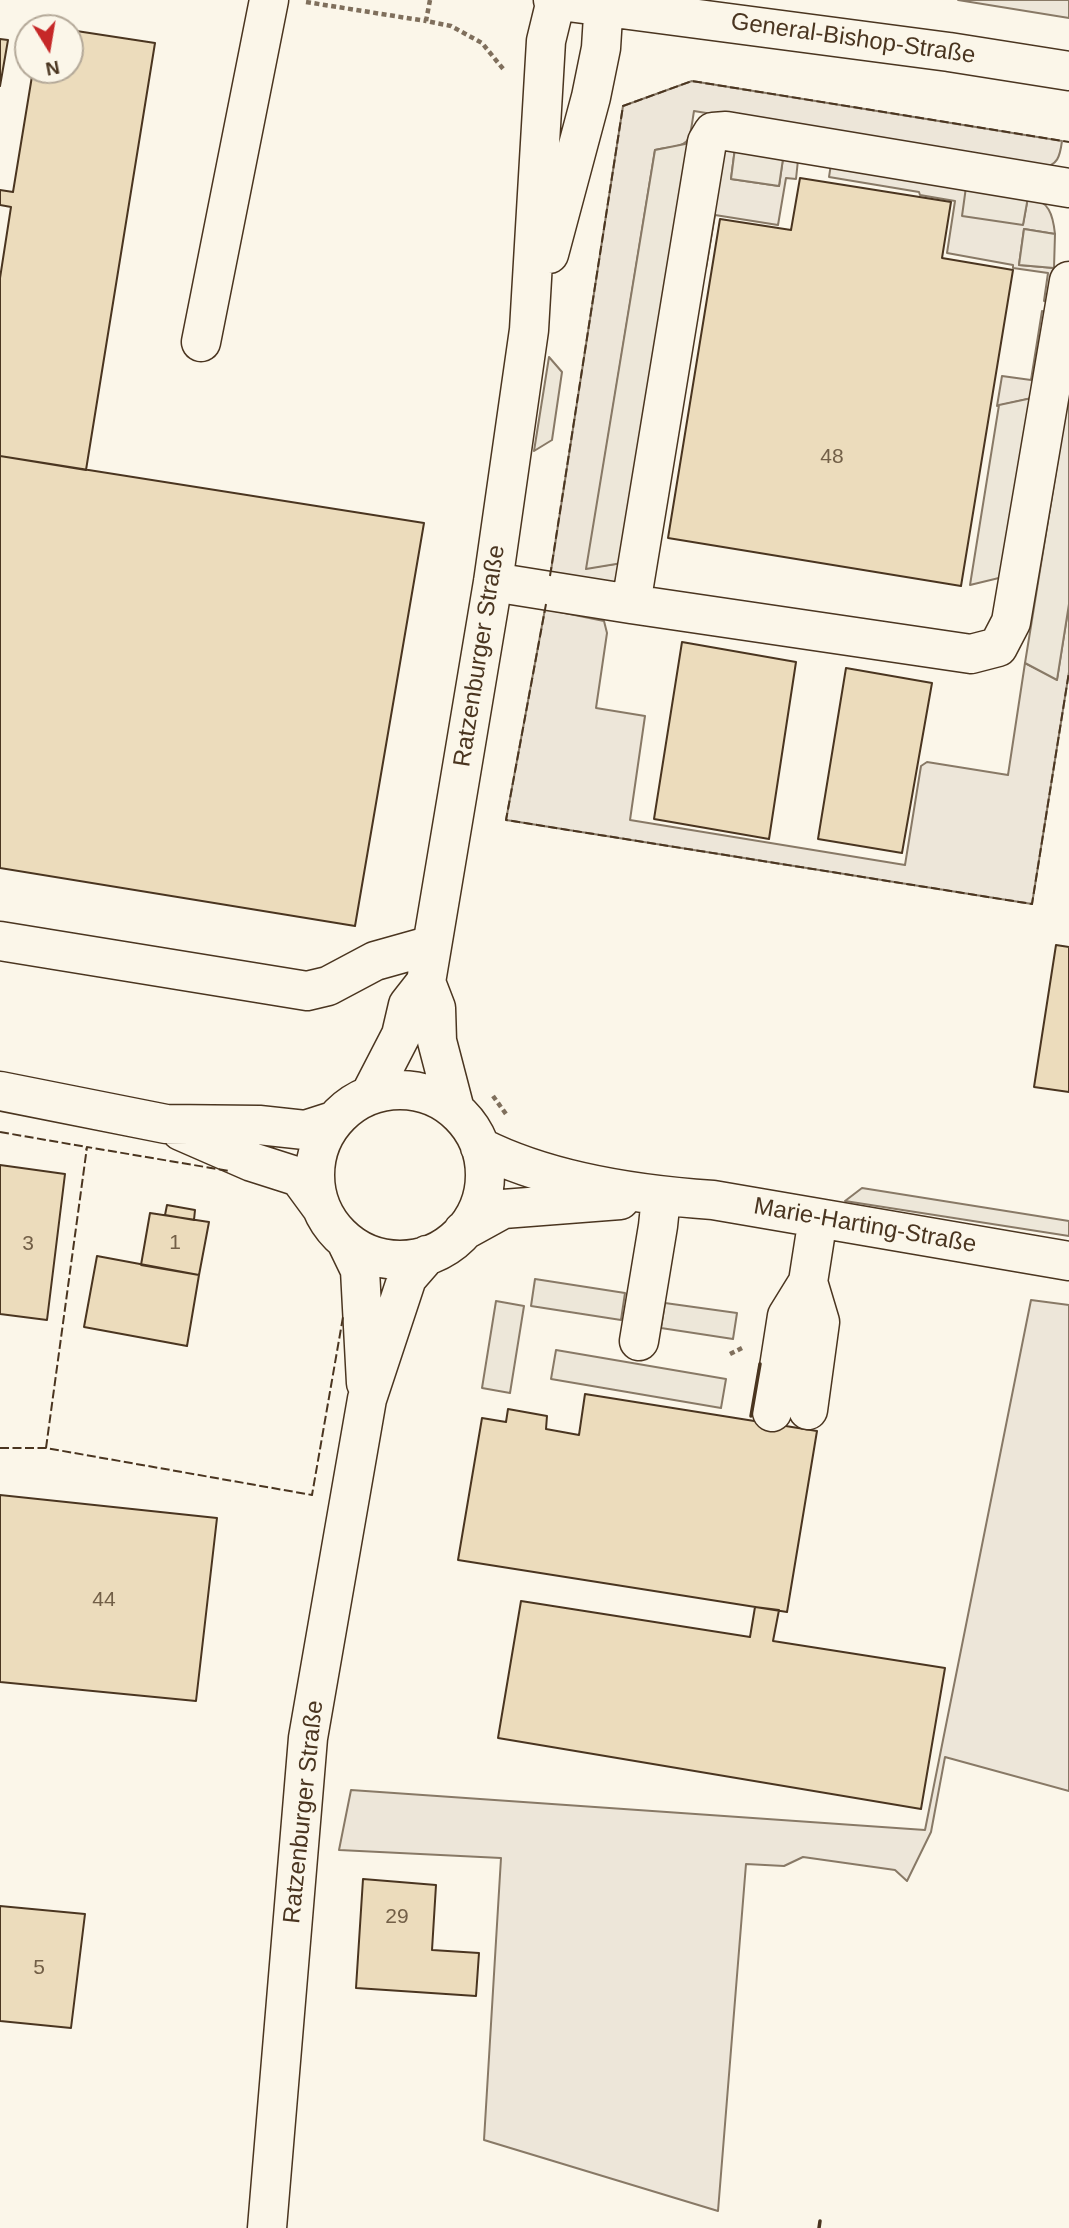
<!DOCTYPE html>
<html>
<head>
<meta charset="utf-8">
<style>
	body { margin:0 }
	#map { position:relative; width:1069px; height:2228px; overflow:hidden; background:#fbf6e9; font-family:Helvetica,sans-serif }
	canvas { display:block }
	.north { position:absolute; left:14px; top:14px; width:70px; height:70px; box-sizing:border-box; background:#fbf6e9; border:2px solid #b4a999; border-radius:50%; rotate:169deg; font-size:19px; font-weight:700; line-height:28px; text-align:center; color:#4a3520 }
	.north::after { content:''; display:block; margin:auto; width:24px; height:32px; background:#c62828; clip-path:polygon(50% 0,100% 100%,50% 72%,0 100%) }
</style>
</head>
<body>
<div id="map">
<canvas width="1069" height="2228"></canvas>
<div class="north">N</div>
</div>
<script>
const g = document.querySelector('canvas').getContext('2d');
g.lineJoin = 'round';
function paint(path, color) { g.fillStyle = color; g.fill(path, 'evenodd'); }
function stroke(path, color, width, dash) { g.strokeStyle = color; g.lineWidth = width; g.lineCap = dash ? 'butt' : 'round'; g.setLineDash(dash || []); g.stroke(path); }
function write(font, color, halo, rows, align = 'center') {
  g.font = font + ' Helvetica,sans-serif'; g.lineWidth = 5; g.setLineDash([]); g.textBaseline = 'middle'; g.strokeStyle = halo; g.fillStyle = color; for (const [text, x, y, turn = 0] of rows) {
    g.save(); g.translate(x, y); g.rotate((+turn || 0) * Math.PI / 180); g.textAlign = isNaN(turn) ? turn : align; if (halo) g.strokeText(text, 0, 0); g.fillText(text, 0, 0); g.restore();
  }
}
const green = new Path2D(`
	M958 0H1069V18Z
	M692 81 1062 141C1060 156 1058 166 1041 168L694 111C688 148 692 143 655 150L587 568 622 563 617 581 611 584 550 577 623 106Z
	M727 148H735L731 179 779 186 783 158 798 160 796 179 786 178 778 225 715 215 706 268 704 265 721 152Z
	M831 164 966 187 1023 224 1028 197C1049 200 1053 215 1055 234L1024 229 1019 265 1054 268 1048 302 1044 301 1048 273 1013 268V265L947 253 955 201 920 195 919 192 829 177Z
	M1042 311 1046 312 1032 398 997 406 1002 376 1031 380Z
	M1069 604V672L1032 904 506 820 545 609 604 621 607 633 596 708 645 716 630 820 905 865 921 766 927 762 1008 775 1025 663 1057 679Z
	M1031 1300 1069 1305V1791L945 1757 931 1832 907 1881 895 1870 803 1857 784 1866 746 1864 718 2211 484 2140 501 1858 339 1850 351 1790 925 1830Z`);
paint(green, '#ede6d9');
stroke(green, '#887966', 2);
const parking = new Path2D(`
	M690 140 622 563 586 569 655 150 685 144Z
	M735 148 783 159 779 186 731 179Z
	M966 187 1028 197 1023 225 962 216Z
	M1024 229 1055 234 1054 268 1019 265Z
	M549 357 562 372 552 440 534 451Z
	M1069 391V604L1057 680 1025 663Z
	M1032 398 1003 577 970 585 999 405Z
	M862 1188 1069 1221V1236L845 1201Z
	M535 1279 625 1293 621 1320 531 1306Z
	M496 1301 524 1306 510 1393 482 1388Z
	M665 1303 737 1313 733 1339 661 1328Z
	M556 1350 726 1379 721 1408 551 1379Z`);
paint(parking, '#ede7d9');
stroke(parking, '#887966', 2);
const building = new Path2D(`
	M70 30 155 43 86 470 0 456V278L11 207 0 205V190L13 192 33 70H70Z
	M0 39 8 40 0 86Z
	M800 178 951 202 942 258 1013 270 961 586 668 538 720 219 791 230Z
	M0 456 424 523 355 926 0 868Z
	M682 642 796 662 769 839 654 819Z
	M846 668 932 683 902 853 818 839Z
	M1056 945 1069 947V1092L1034 1087Z
	M0 1165 65 1174 47 1320 0 1314Z
	M167 1205 195 1210 194 1220 165 1215Z
	M150 1213 209 1222 199 1275 141 1265Z
	M97 1256 199 1275 187 1346 84 1327Z
	M585 1394 817 1431 787 1612 458 1560 482 1418 506 1422 508 1409 547 1416 546 1429 579 1435Z
	M0 1495 217 1518 196 1701 0 1682Z
	M521 1601 750 1637 755 1607 779 1610 773 1641 945 1668 921 1809 498 1738Z
	M363 1879 436 1885 432 1950 479 1953 476 1996 356 1988Z
	M0 1906 85 1914 71 2028 0 2021Z`);
paint(building, '#ecdcbc');
stroke(building, '#4a3520', 2);
const minor = new Path2D(`
	M553 0 949 52 1069 71
	M549 254 591 97 601 48 604 0
	M201 342 269 0
	M493 582 631 604 971 654 998 647 1011 622 1069 281
	M631 604 707 142 713 132 726 131 1069 188
	M0 941 307 991 328 986 375 961 432 945
	M426 982 436 1008 437 1041 455 1110
	M315 1175a85 85 0 1 1 170 0a85 85 0 1 1-170 0Z
	M0 1091 166 1124 259 1125 305 1130 333 1121
	M370 1095 401 1035 408 1005 426 982 493 582 529 330 546 41 556 0
	M181 1131 252 1162 299 1177 321 1207
	M480 1147C547 1181 638 1195 713 1200L1069 1261
	M463 1231 503 1209 620 1200
	M346 1241 360 1270 366 1383
	M639 1341 658 1226 661 1197
	M808 1410 820 1322 808 1282
	M772 1412 787 1316 808 1282 818 1218
	M267 2228 308 1738 367 1399 407 1278 427 1255`);
stroke(minor, '#4a3520', 41);
stroke(new Path2D(`
	M430 0 426 21 451 26 482 43 504 70
	M306 2 426 21
	M493 1096 506 1114
	M730 1354 742 1348`), '#7f6f5c', 4.5, [5, 3.5]);
stroke(minor, '#fbf6e9', 38);
stroke(new Path2D(`
	M550 576 623 106 692 81 1069 142
	M546 604 506 820 1032 904 1069 672
	M0 1132 87 1147 86 1150
	M0 1448H46L312 1495 343 1317
	M46 1448 87 1147 229 1171`), '#4a3520', 2, [9, 3.5]);
stroke(new Path2D(`
	M751 1416 760 1364
	M819 2228 820 2221`), '#4a3520', 3.5);
write('21px', '#725f47', null, [
	["48",832,457],
	["1",175,1243],
	["3",28,1244],
	["44",104,1600],
	["29",397,1917],
	["5",39,1968]
]);
write('24px', '#4a3520', '#fbf6e9', [
	["General-Bishop-Straße",853,39,8],
	["Ratzenburger Straße",480,656,-81],
	["Marie-Harting-Straße",865,1226,10],
	["Ratzenburger Straße",304,1812,-84]
]);
</script>
</body>
</html>
